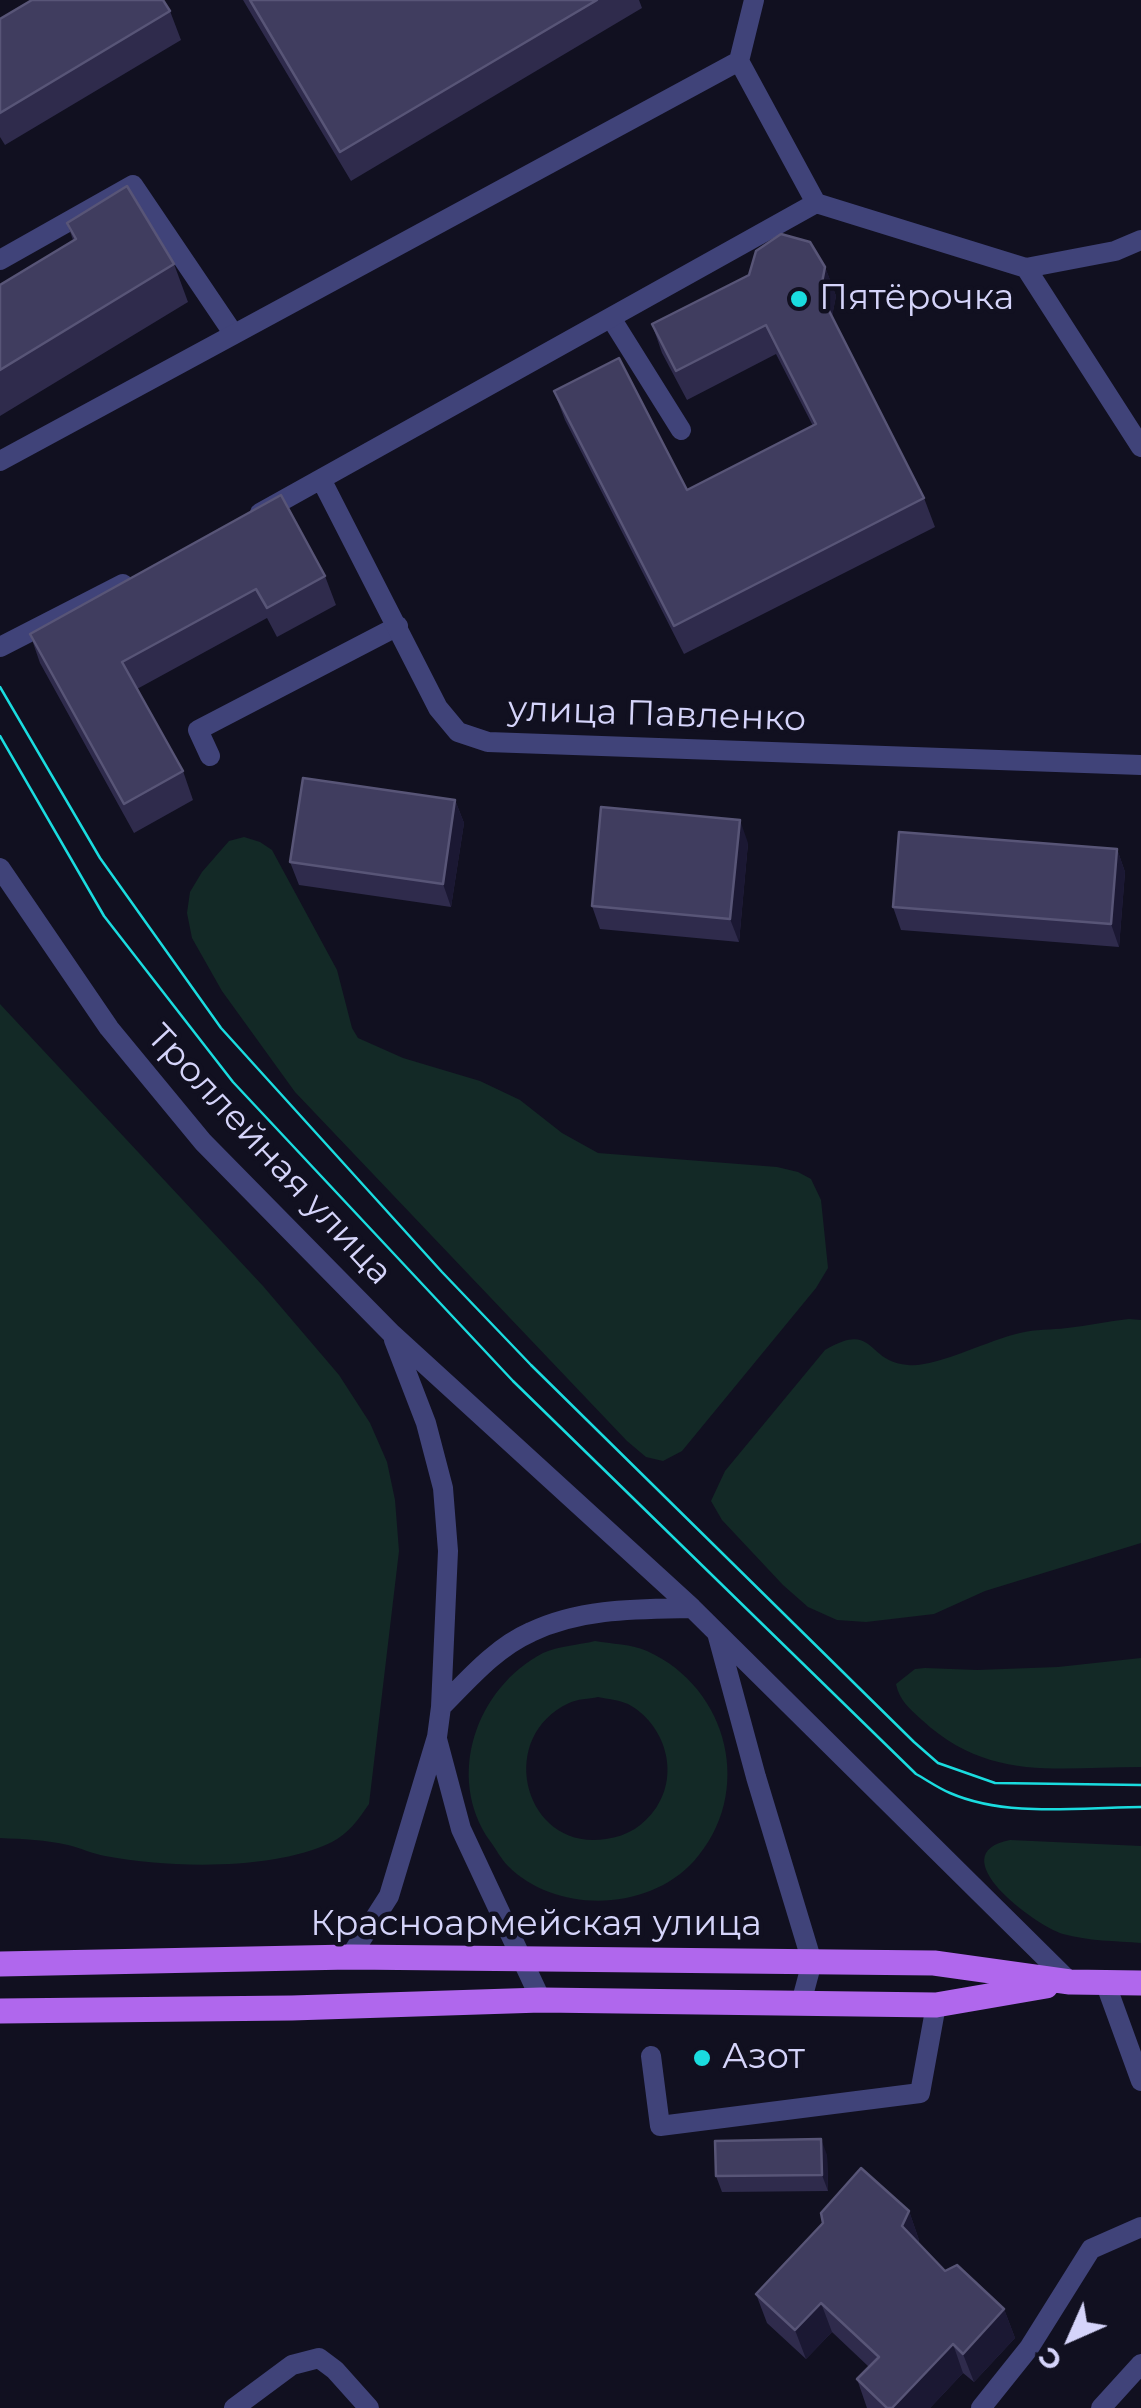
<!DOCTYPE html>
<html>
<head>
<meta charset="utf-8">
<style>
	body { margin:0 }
	#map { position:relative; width:1141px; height:2408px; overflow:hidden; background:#111020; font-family:Montserrat,sans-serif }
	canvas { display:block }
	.north { position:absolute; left:1021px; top:2288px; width:100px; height:100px; -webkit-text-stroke:8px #111020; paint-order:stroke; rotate:225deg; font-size:28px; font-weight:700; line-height:40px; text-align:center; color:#d5d4fa }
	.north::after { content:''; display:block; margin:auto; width:35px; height:45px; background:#d5d4fa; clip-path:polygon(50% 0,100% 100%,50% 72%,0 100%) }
</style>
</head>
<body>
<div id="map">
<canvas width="1141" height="2408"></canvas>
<div class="north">С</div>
</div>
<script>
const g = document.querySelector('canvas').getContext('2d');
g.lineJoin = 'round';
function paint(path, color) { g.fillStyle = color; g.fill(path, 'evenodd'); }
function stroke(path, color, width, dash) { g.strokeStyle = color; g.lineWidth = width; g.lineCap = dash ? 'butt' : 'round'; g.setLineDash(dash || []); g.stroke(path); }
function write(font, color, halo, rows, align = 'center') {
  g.font = font + ' Montserrat,sans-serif'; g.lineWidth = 9; g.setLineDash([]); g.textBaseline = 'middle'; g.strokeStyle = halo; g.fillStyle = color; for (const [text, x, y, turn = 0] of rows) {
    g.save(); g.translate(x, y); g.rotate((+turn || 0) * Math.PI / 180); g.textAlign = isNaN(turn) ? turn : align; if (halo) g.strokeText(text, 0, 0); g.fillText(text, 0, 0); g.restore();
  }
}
paint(new Path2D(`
	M244 837 260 842 272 850 337 970 352 1028 358 1038 403 1058 480 1081 520 1100 562 1133 598 1153 777 1167 798 1172 811 1179 821 1200 828 1268 816 1288 682 1451 663 1461 646 1457 627 1441 295 1092 222 991 192 938 187 913 190 892 202 872 229 841Z
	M0 1004 263 1286 339 1375 370 1423 387 1462 395 1500 399 1551 369 1804C358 1820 349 1833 332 1842 273 1871 168 1868 105 1856 93 1854 81 1848 68 1845 46 1840 23 1839 0 1838Z
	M1129 1319 1141 1320V1543L985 1591 934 1614 866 1622 837 1620 808 1607 783 1585 722 1520 711 1501 725 1471 825 1350C876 1320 865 1362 908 1365 936 1368 988 1340 1020 1333 1036 1329 1051 1330 1067 1328 1088 1326 1108 1321 1129 1319Z
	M595 1641C611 1644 632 1644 647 1651 729 1688 755 1793 694 1861 648 1912 556 1914 508 1866 501 1859 496 1849 490 1841 445 1777 476 1688 543 1653 558 1646 579 1645 595 1641ZM598 1697C608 1699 619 1700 628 1704 665 1724 680 1773 656 1808 643 1826 628 1836 606 1839 525 1852 494 1738 569 1703 577 1699 589 1699 598 1697Z
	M1141 1658V1767C1057 1767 989 1782 922 1720 910 1709 899 1700 896 1684L915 1669 925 1668 977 1670 1058 1667Z
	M1010 1840 1141 1846V1943C1116 1941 1088 1941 1063 1934 1034 1925 939 1854 1010 1840Z`), '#132926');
stroke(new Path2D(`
	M0 260 133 185 233 333
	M611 318 681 430
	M210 756 198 730 398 626
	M1105 1982 1141 2081
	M651 2056 660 2126 920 2093 936 2005
	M234 2408 292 2365 319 2358 335 2370 369 2408
	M981 2408 1029 2348 1091 2249 1141 2227
	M1101 2408 1141 2364`), '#404379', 20);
stroke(new Path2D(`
	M754 0 739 61 816 203 1026 268 1141 447
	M1026 268 1115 251 1141 240
	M0 461 739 61
	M322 481 438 708 458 732 488 742 1141 765
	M260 513 816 203
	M0 647 123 584`), '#404379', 20);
stroke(new Path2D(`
	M0 868 109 1028 203 1142 392 1334 692 1608 1070 1982
	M717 1633 756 1777 812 1962 801 2003
	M441 1707C468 1680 495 1648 531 1632 581 1608 638 1609 692 1608
	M437 1739 461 1829 541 2000
	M350 1957 389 1896 437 1737 441 1707 448 1551 443 1488 426 1423 394 1340`), '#404379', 20);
stroke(new Path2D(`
	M0 1964 350 1957 934 1963 1070 1982 1141 1983
	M0 2011 292 2008 541 2000 936 2005 1046 1986`), '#b067ed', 25);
stroke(new Path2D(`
	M0 687 100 858 221 1028 442 1272 531 1365 914 1742 938 1763 995 1783 1141 1785
	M0 736 104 916 233 1082 513 1381 916 1774C927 1780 938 1788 950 1793 1007 1818 1081 1807 1141 1807`), '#1adcdf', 2.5);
paint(new Path2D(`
	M243 0H639L642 8 351 181Z
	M170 11 181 40 5 145 0 137V19Z
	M67 223 174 264 188 302 0 416V285L73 240Z
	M825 267 836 296 832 316 924 498 935 527 684 654 565 420 554 391 687 490 813 426 776 354 687 400 662 353 652 324Z
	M325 576 336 605 277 637 267 618 137 689 183 771 193 800 134 833 40 663 30 634Z
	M455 800 464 823 451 907 299 885 290 862Z
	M748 843 739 942 600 929 592 906Z
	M1117 849 1125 872 1119 947 901 930 893 907Z
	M827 2155 828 2191 722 2192 716 2176Z
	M909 2211 919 2240 918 2243 945 2271 1004 2309 1015 2338 974 2382 963 2373 930 2408H867L857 2379 869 2367 832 2332 806 2359 767 2323 756 2294Z`), '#2f2b4c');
paint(new Path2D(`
	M825 267 836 296 831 322 820 293Z
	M455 800 464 823 451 907 443 884Z
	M740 820 748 843 739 942 730 919Z
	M1117 849 1125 872 1119 947 1111 924Z
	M821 2139 827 2155 828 2191 822 2175Z
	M909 2211 919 2240 913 2255 902 2226Z
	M821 2303 832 2332 806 2359 795 2330Z
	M1004 2309 1015 2338 974 2382 963 2354Z
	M953 2344 963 2373 930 2408H892Z`), '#1b1833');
const building = new Path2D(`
	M32 0H163L170 11 0 113V19Z
	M250 0H597L340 152Z
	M127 186 174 264 0 370V285L76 239 67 223Z
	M781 234 810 242 825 267 820 293 924 498 674 626 554 391 619 358 687 490 816 424 766 325 676 371 652 324 749 275 756 251Z
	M281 495 325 576 267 608 256 589 122 662 183 771 124 804 30 634Z
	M303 778 455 800 443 884 290 862Z
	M601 807 740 820 730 919 592 906Z
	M899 832 1117 849 1111 924 893 907Z
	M821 2139 822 2175 716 2176 715 2141Z
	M861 2168 909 2211 902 2226 945 2271 957 2265 1004 2309 963 2354 953 2344 892 2408H887L857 2379 879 2357 821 2303 795 2330 756 2294 823 2223 821 2213Z`);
paint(building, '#403d5f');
stroke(building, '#585577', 2.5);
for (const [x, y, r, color] of [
	[799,299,10,"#1adcdf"],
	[702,2058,10,"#1adcdf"]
]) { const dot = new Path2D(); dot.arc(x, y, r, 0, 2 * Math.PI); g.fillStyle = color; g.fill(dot); stroke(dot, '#111020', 4); }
write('35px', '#d5d4fa', '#111020', [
	["Пятёрочка",819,299],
	["Азот",722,2058]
], 'left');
write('35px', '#d5d4fa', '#111020', [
	["улица Павленко",657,715,2],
	["Троллейная улица",269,1155,47],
	["Красноармейская улица",536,1925]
]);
</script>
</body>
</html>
